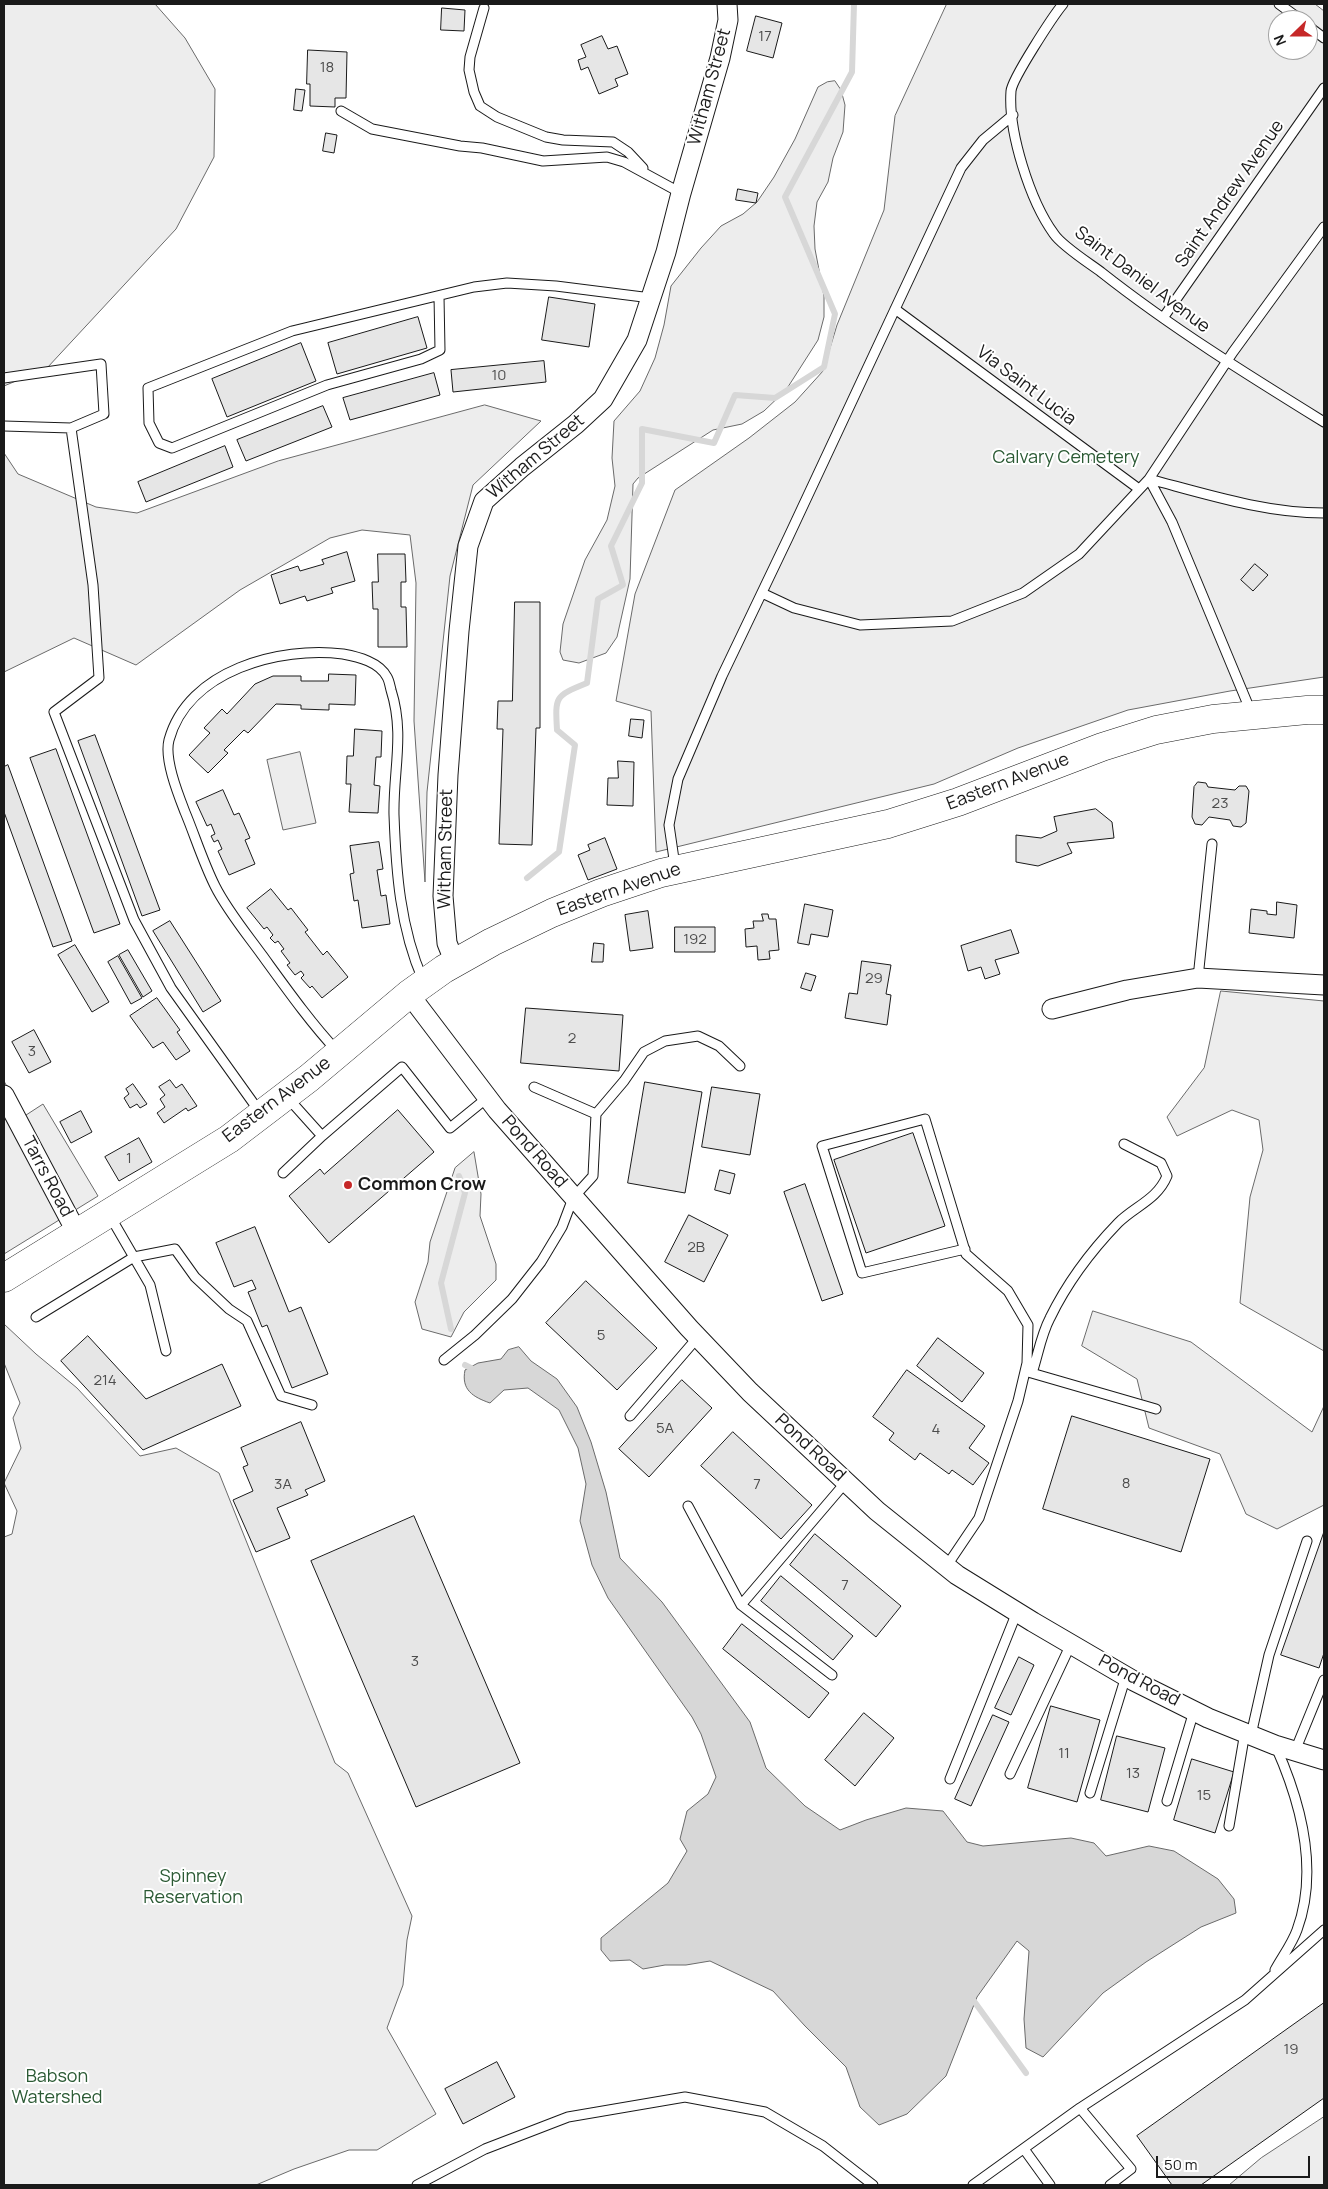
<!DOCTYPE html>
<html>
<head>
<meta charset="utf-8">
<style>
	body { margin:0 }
	#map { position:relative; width:1328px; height:2189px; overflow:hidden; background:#fff; font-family:Manrope,sans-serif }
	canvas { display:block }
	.frame { position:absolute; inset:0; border:5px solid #1a1a1a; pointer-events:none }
	.north { position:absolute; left:1268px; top:10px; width:50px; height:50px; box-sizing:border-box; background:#fff; border:1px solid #a3a3a3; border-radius:50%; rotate:248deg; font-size:14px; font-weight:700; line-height:20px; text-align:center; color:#1a1a1a }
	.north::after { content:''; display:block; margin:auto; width:18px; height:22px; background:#c62828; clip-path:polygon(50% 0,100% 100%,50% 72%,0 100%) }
	.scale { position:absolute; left:1156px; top:2156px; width:154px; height:22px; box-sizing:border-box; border:2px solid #1a1a1a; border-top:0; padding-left:6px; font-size:15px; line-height:18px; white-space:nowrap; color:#1a1a1a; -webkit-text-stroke:4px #fff; paint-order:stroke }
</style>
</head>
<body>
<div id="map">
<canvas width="1328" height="2189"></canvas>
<div class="frame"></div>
<div class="north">N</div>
<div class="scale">50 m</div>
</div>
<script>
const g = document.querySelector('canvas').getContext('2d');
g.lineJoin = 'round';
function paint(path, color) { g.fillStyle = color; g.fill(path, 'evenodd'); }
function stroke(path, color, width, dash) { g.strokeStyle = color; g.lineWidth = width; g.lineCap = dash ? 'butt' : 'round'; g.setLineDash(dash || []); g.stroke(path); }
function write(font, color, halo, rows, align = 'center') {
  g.font = font + ' Manrope,sans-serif'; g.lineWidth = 4; g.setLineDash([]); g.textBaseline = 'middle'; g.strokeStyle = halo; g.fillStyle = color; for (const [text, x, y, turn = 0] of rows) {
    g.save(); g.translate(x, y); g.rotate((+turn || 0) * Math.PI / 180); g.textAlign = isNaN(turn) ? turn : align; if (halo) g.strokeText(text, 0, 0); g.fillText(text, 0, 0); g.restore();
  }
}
const green = new Path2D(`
	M4 4H155L185 38 215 89 214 157 176 229 47 368 4 386Z
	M947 4H1315L1324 11V677L1230 691 1128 710 1018 748 934 784 656 852 651 711 616 701 635 594 675 490 749 438 795 402 823 371 837 325 884 210 895 116ZM1278 20H1308V50H1278Z
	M835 81 841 90 845 105 843 132 833 158 828 182 817 202 814 226 815 249 824 296V317L818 340 786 390 764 411 742 424 713 430 638 478 633 484 630 579 617 637 606 653 579 663 563 660 560 652 563 624 585 560 607 520 615 486 612 458 614 421 640 391 655 358 664 325 671 286 701 248 721 226 743 214 757 202 774 177 795 139 818 87 827 82Z
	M485 405 541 421 473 485 450 576 427 792 425 882 414 721 416 583 410 535 362 530 330 538 240 590 136 665 74 638 4 672V453L18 474 96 507 137 513 278 461Z
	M300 752 316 823 283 830 267 760Z
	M1221 991 1324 1001V1351L1240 1303 1250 1197 1263 1150 1259 1120 1232 1110 1177 1136 1167 1117 1204 1068Z
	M4 1081 23 1117 43 1104 98 1196 4 1254Z
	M474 1152 481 1194 480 1216 496 1264V1280L464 1312 451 1337 422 1329 415 1302 428 1262 430 1242 455 1168Z
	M1093 1311 1191 1342 1312 1432 1324 1406V1505L1277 1529 1246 1514 1220 1454 1149 1428 1137 1379 1082 1346Z
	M4 1324 36 1354 77 1388 140 1456 176 1448 219 1473 335 1763 348 1773 412 1916 407 1940 403 1985 387 2028 436 2114 377 2150H349L294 2169 256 2185H4V1537L12 1534 17 1511 4 1483 21 1448 13 1418 20 1403 4 1363Z
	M1324 2117V2185H1229L1261 2158Z`);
paint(green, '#ededed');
stroke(green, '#6a6a6a', 1);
const water = new Path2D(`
	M519 1347 531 1361 557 1379 577 1407 591 1442 606 1492 620 1558 662 1602 750 1722 766 1768 805 1806 840 1830 866 1820 906 1808 943 1811 967 1842 983 1846 1071 1838 1094 1843 1106 1856 1149 1846 1174 1851 1218 1879 1234 1899 1236 1913 1201 1927 1146 1962 1103 1993 1043 2057 1026 2048 1024 2019 1029 1951 1017 1941 977 1997 946 2076 907 2114 879 2125 860 2107 846 2067 805 2026 773 1991 710 1961 686 1965H665L643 1969 630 1960 610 1961 601 1950V1938L668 1883 687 1851 680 1839 687 1811 708 1794 716 1777 701 1734 692 1717 608 1598 592 1565 580 1521 586 1484 578 1448 559 1410 528 1388 504 1390 490 1403C473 1397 461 1390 465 1370L478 1363 501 1359 508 1350Z`);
paint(water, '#d7d7d7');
stroke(water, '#6a6a6a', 1);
stroke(new Path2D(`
	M527 878 559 852 575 745 557 730C555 696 555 696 587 683L598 599 623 585 611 546 642 483V429L714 443 735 395 775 398 824 367 835 314 785 197 852 72 854 4
	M451 1329 441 1283 465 1193 459 1176
	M465 1365 477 1371
	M971 1997 1026 2073`), '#d7d7d7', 6);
const building = new Path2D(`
	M442 8 465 10 464 31 441 30Z
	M756 16 782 23 773 58 747 51Z
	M602 36 608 49 617 46 628 74 615 79 618 86 599 94 588 67 581 70 578 60 586 57 581 45Z
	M308 50 347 52 346 98H335V107L310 106V84H307Z
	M296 89 305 90 302 111 294 110Z
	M326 133 337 135 334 153 323 151Z
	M738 189 758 193 756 203 736 200Z
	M549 297 595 304 589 347 542 340Z
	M418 317 427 348 337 374 328 343Z
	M301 343 316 381 227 417 212 379Z
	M544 361 546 382 453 392 451 370Z
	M434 373 440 395 350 420 343 398Z
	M323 406 332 427 246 461 237 440Z
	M225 446 233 467 146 502 138 482Z
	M347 552 355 581 331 588 333 593 307 601 305 596 280 604 271 575 298 566 300 571 324 564 322 560Z
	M378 554H405L406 582H401V607H406L407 647H378V609H373L372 582H378Z
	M1255 564 1268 575 1253 591 1241 580Z
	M515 602H540V728H536L532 845 499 844 503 729H497L498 701H512Z
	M329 674 356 675 355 705 329 704V710L301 709V705L276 704 248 733 244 730 224 750 228 753 208 773 189 755 210 733 204 728 222 709 227 714 255 684 273 676H301V681H328Z
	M631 719 644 720 642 738 629 736Z
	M355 729 382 731 381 757H376L374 785 380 786 378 813 349 812 351 784H346L347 756H353Z
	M95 735 160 910 142 916 78 741Z
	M56 749 120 924 94 933 30 758Z
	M618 761 634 762 633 806 607 805 608 778H618Z
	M8 765 72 941 53 947 4 812V767Z
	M1198 782 1206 783 1208 787 1235 790 1239 786H1246L1249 791 1246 823 1241 827 1233 826 1230 820 1209 817 1202 825 1195 824 1192 817 1194 787Z
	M223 790 234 815 239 813 250 838 245 840 255 864 229 875 218 851 222 849 218 840 214 842 211 836 215 834 211 824 207 826 196 802Z
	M1096 809 1112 822 1114 838 1067 843 1072 853 1038 866 1016 862V835L1041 838 1057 831 1054 817Z
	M605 838 617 869 588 880 578 855 590 850 588 845Z
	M379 842 383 869 377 870 381 896 386 895 390 924 362 928 358 900 354 901 350 874 354 873 350 846Z
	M271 889 288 910 291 908 308 930 305 932 323 955 327 951 348 977 322 998 312 986 310 988 301 978 304 975 301 971 295 975 287 965 290 963 281 951 284 949 278 941 275 943 270 938 273 935 267 927 264 929 247 908Z
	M1277 902 1297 905 1294 938 1249 933 1251 909 1267 911V914L1276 915Z
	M805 904 833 910 828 937 811 934 809 945 798 943Z
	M648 911 653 948 630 951 625 915Z
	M762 914H768L769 919H776L779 950 769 951 770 959 758 960 757 946 746 947 745 929 754 928 753 921H763Z
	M170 921 221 1001 203 1012 153 931Z
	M675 927H715V952H675Z
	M1011 930 1019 953 995 960 1000 974 985 979 981 967 968 971 961 946Z
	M594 943 604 944 603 962H592Z
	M75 945 109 1002 92 1012 58 955Z
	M128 950 152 991 143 997 119 955Z
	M118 956 142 998 131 1004 108 962Z
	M862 961 891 965 886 994 891 995 887 1025 845 1018 849 993 857 994Z
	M806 973 816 976 811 991 801 988Z
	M157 998 180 1030 177 1032 190 1051 176 1060 163 1042 153 1048 130 1016Z
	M526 1008 623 1015 619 1071 521 1063Z
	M34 1030 51 1062 29 1073 12 1042Z
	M170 1080 176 1088 182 1084 197 1106 188 1111 186 1108 164 1123 157 1113 165 1107 160 1099 165 1095 159 1087Z
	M645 1082 702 1092 685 1193 628 1183Z
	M133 1084 147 1104 140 1108 137 1104 130 1108 124 1098 129 1094 126 1089Z
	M712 1087 760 1094 750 1155 702 1147Z
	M398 1110 434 1152 329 1243 289 1196 320 1169 324 1174Z
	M81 1111 92 1132 71 1143 60 1122Z
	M913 1133 945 1226 866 1253 834 1160Z
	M139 1138 152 1162 119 1181 105 1157Z
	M720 1170 735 1174 730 1194 715 1190Z
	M805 1184 843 1294 822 1301 784 1192Z
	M689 1215 728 1235 704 1282 665 1262Z
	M255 1227 289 1312 301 1307 328 1374 292 1388 267 1325 262 1327 248 1292 256 1289 252 1280 234 1287 216 1243Z
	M586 1281 657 1348 617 1390 546 1323Z
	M88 1336 146 1399 222 1364 241 1406 143 1450 61 1361Z
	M938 1338 984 1373 962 1402 917 1366Z
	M907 1370 985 1426 969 1448 989 1463 973 1485 952 1470 949 1474 920 1453 915 1460 889 1440 894 1433 873 1417Z
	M682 1380 712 1408 649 1477 619 1449Z
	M1072 1416 1210 1459 1181 1552 1043 1509Z
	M301 1422 325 1481 305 1490 308 1495 277 1508 290 1538 256 1552 233 1500 253 1491 243 1467 248 1465 241 1448Z
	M733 1432 812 1505 781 1539 701 1466Z
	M414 1516 520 1763 416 1807 311 1561Z
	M1324 1532V1653L1319 1668 1281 1655Z
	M815 1534 901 1606 876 1637 790 1565Z
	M781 1576 853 1636 833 1660 761 1601Z
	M742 1624 829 1693 809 1718 723 1649Z
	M1019 1657 1034 1665 1011 1715 995 1708Z
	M1051 1706 1100 1720 1077 1802 1028 1788Z
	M864 1713 894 1738 855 1786 825 1760Z
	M993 1715 1009 1722 971 1806 955 1799Z
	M1117 1736 1165 1748 1148 1812 1101 1800Z
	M1192 1759 1234 1772 1215 1833 1174 1820Z
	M1324 2003V2098L1201 2185H1172L1137 2136Z
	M497 2062 515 2097 463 2124 445 2089Z`);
paint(building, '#e6e6e6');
stroke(building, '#1a1a1a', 1);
const service = new Path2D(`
	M1063 4C1053 16 1012 79 1011 91 1008 132 1030 201 1054 234 1062 246 1089 263 1101 272 1172 328 1248 375 1324 422
	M1279 4 1301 20
	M484 8 470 57 469 70 474 92 480 106 497 117 546 137 563 140 613 142 628 152 643 168
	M1308 26 1324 38
	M341 111 372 129 460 146 482 148 543 161 607 157 624 162 681 193
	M439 296 440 350 421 359 327 385 172 448 159 443 149 423 148 388 292 331 474 287 507 283 556 286 651 298
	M895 309 1139 489
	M1163 318 1324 88
	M4 378 101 364 104 414 71 428 4 426
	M71 428 93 585 99 678 54 712 134 920 171 988 259 1111
	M1149 479 1172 522 1251 712
	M1149 479C1206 494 1265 513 1324 513
	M762 593 794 608 860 625 952 621 1023 593 1079 554 1149 479 1233 352 1324 227
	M675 866 669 825 678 779 722 676 788 538 961 168 983 140 1013 115
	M1198 978 1212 844
	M337 1051C310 1022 286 988 262 955 246 933 227 910 215 886 203 862 195 836 185 812 178 794 164 759 169 740 188 670 280 646 343 654 359 657 379 662 387 677 389 680 390 686 391 690 405 734 393 771 394 815 396 871 400 928 423 980
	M287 1097 322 1136
	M596 1114 624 1081 644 1052 665 1041 698 1036 719 1046 740 1066
	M283 1173 322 1136 402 1067 450 1128 487 1098
	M110 1216 150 1285 166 1351
	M36 1317 134 1257 175 1249 195 1277 229 1309 247 1321 281 1396 312 1405
	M444 1360 475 1335 512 1299 541 1262 562 1227 573 1198 593 1176 596 1114 534 1087
	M1028 1372 1156 1409
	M1032 1373C1038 1355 1041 1335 1050 1318 1067 1283 1091 1251 1118 1223 1135 1206 1157 1200 1167 1176L1161 1163 1124 1144
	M630 1416 698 1337
	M688 1506 741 1605
	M946 1567 979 1518 1018 1401 1027 1363 1028 1325 1008 1291 966 1254 925 1119 822 1146 862 1273 965 1249
	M832 1675 741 1605 846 1482
	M1251 1735 1269 1655 1307 1541
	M1295 1751 1324 1680
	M1010 1774 1071 1644
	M950 1779 1017 1612
	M1090 1793 1126 1676
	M1167 1801 1194 1711
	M1229 1826 1245 1732
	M1275 1970C1282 1957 1292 1944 1297 1930 1319 1870 1301 1803 1276 1747
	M1080 2108 1131 2169 1110 2185
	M1024 2149 1050 2185
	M417 2185 485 2149 568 2117 685 2097 765 2112 823 2146 873 2185
	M973 2185 1080 2108 1245 2000 1324 1930`);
const minor = new Path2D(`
	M455 963 447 943 443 896 448 775 459 631 468 546 484 501 522 467 576 424 603 399 637 340 666 252 681 193 720 58 728 20 727 4
	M409 994 497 1110 689 1328 750 1392 877 1511 957 1575 1033 1622 1134 1681 1208 1718 1275 1745 1324 1760
	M1052 1009 1127 990 1198 978 1324 985
	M4 1095 77 1233`);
const primary = new Path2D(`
	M4 1278 229 1139 309 1078 409 994 444 969 492 942 552 913 601 893 661 873 888 824 958 802 1102 747 1156 730 1213 719 1307 710H1324`);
stroke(service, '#1a1a1a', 11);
stroke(minor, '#1a1a1a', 21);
stroke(primary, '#1a1a1a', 29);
stroke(service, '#fff', 9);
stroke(minor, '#fff', 19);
stroke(primary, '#fff', 28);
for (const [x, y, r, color] of [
	[348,1185,5,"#c62828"]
]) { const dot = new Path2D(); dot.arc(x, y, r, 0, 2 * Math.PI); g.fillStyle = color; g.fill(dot); stroke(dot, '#fff', 2); }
write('15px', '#4d4d4d', null, [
	["17",765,37],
	["18",327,68],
	["10",499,376],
	["23",1220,804],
	["192",695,940],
	["29",874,979],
	["2",572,1039],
	["3",32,1052],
	["1",129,1159],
	["2B",696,1248],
	["5",601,1336],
	["214",105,1381],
	["5A",665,1429],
	["4",936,1430],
	["8",1126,1484],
	["3A",283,1485],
	["7",757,1485],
	["7",845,1586],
	["3",415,1662],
	["11",1064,1754],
	["13",1133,1774],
	["15",1204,1796],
	["19",1291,2050]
]);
write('18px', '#1a1a1a', '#fff', [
	["Witham Street",710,87,-75],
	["Saint Andrew Avenue",1230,194,-55],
	["Saint Daniel Avenue",1142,280,37],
	["Via Saint Lucia",1026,386,37],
	["Witham Street",536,457,-40],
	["Eastern Avenue",1008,782,-21],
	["Witham Street",446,849,-89],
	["Eastern Avenue",619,890,-19],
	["Eastern Avenue",277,1100,-37],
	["Pond Road",534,1152,49],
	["Tarrs Road",47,1177,62],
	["Pond Road",810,1448,43],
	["Pond Road",1139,1681,28]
]);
write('18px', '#2b5a34', '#fff', [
	["Calvary Cemetery",1066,458],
	["Spinney",193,1877],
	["Reservation",193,1898],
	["Babson",57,2077],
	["Watershed",57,2098]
]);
write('bold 18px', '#1a1a1a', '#fff', [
	["Common Crow",358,1185]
], 'left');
</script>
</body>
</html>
